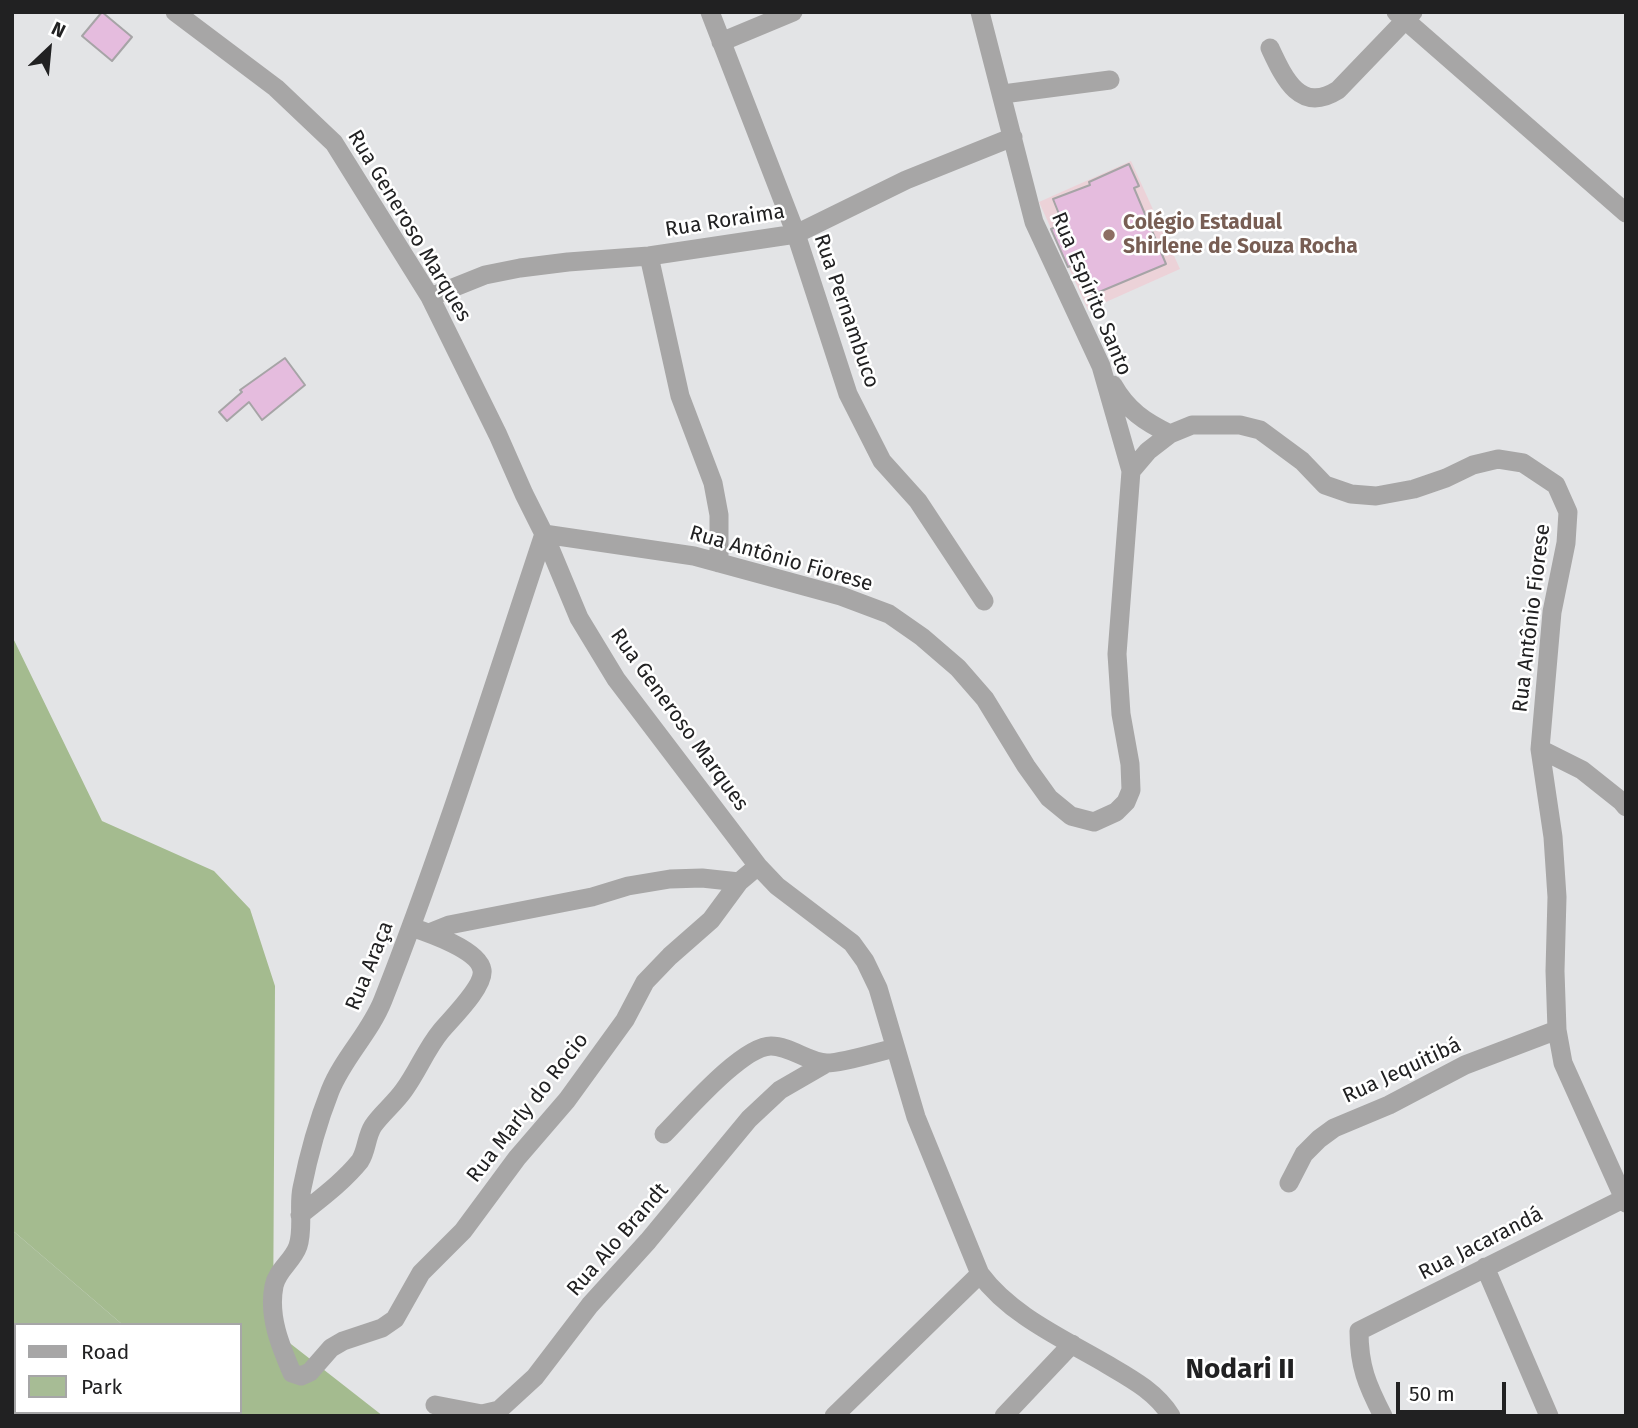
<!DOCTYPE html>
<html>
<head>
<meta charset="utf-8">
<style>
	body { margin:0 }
	#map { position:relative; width:1638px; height:1428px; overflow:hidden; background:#e3e4e6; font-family:"Fira Sans",sans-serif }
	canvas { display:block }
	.frame { position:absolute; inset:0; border:14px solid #212122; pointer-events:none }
	.legend { position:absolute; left:14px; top:1323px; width:228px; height:91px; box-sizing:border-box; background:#fff; border:2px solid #a6a6a7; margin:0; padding:9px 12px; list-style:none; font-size:21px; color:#212122 }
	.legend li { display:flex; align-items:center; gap:14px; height:35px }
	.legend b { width:35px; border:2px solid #a6a6a7 }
	.north { position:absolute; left:14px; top:14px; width:70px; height:70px; -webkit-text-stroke:5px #fff; paint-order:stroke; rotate:26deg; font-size:19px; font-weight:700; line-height:28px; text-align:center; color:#212122 }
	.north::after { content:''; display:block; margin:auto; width:24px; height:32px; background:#212122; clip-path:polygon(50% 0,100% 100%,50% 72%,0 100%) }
	.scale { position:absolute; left:1396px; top:1382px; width:110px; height:32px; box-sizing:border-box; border:4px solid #212122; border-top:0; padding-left:9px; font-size:21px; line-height:24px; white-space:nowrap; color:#212122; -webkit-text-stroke:5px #fff; paint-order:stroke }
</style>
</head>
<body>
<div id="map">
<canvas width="1638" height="1428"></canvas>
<div class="frame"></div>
<ul class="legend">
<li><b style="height:9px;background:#a7a6a6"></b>Road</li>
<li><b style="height:19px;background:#a7bc95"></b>Park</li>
</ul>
<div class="north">N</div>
<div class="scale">50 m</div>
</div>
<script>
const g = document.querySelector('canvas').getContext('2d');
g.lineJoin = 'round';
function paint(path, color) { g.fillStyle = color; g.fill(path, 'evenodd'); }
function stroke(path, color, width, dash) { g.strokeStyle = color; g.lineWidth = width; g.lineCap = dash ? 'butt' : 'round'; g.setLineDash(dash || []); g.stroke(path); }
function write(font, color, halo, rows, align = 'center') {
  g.font = font + ' "Fira Sans",sans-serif'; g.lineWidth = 5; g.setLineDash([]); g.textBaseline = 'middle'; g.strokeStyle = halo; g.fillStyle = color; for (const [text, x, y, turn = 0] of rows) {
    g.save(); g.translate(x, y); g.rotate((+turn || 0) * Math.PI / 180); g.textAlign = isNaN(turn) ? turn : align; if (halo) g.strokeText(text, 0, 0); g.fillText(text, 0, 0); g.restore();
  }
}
paint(new Path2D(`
	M1131 161 1180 269 1088 310 1039 202Z`), '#ecd2d8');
paint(new Path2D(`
	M12 1230 123 1325H16V1412H170L172 1416H12Z`), '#a7bc95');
paint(new Path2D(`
	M12 636 102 821 214 871 250 909 275 986 273 1330 383 1416H172L170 1412H240V1325H123L12 1230Z`), '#a4bb8f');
const building = new Path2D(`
	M102 12 132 37 112 61 82 36Z
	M1129 164 1139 186 1134 188 1166 264 1092 295 1078 263 1068 267 1051 229 1063 224 1053 199 1090 185 1089 182Z
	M285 358 305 385 262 420 249 402 227 421 219 412 242 392 240 390Z`);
paint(building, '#e5bcde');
stroke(building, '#a6a4a6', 2);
stroke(new Path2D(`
	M175 12 276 88 334 143 430 297 498 435 524 494 544 534 579 618 616 679 758 866 777 886 852 943 865 961 878 988 916 1117 980 1274C1011 1316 1064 1339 1108 1365 1132 1379 1156 1392 1171 1416
	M710 12 796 234 848 394 882 461 918 501 984 601
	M980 12 1034 222 1101 366 1131 471
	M1396 12 1626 213
	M721 42 793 12
	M1270 48C1284 78 1300 114 1338 90L1413 12
	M1003 94 1110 80
	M649 256 680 396 713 483 719 515V563
	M430 297 485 275 520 268 568 262 649 256 796 234 906 180 1013 137
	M1113 385C1127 410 1145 422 1170 434
	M544 534 694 556 841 596 889 614 922 637 958 668 985 699 1026 766 1049 798 1071 816 1094 822 1116 812 1126 802 1131 790 1130 764 1121 714 1117 654 1131 471 1148 451 1170 434 1192 425H1240L1260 430 1302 461 1325 485 1351 494 1376 496 1414 489 1446 478 1473 465 1498 459 1523 463 1556 485 1568 512 1566 543 1552 612 1540 749 1553 837 1557 897 1555 971 1557 1030 1563 1063 1626 1203
	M544 534C492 690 443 848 383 1000 370 1033 343 1058 330 1091 319 1119 308 1158 302 1188 298 1206 304 1228 298 1246 293 1261 277 1270 274 1286 268 1316 280 1345 292 1373L301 1376 310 1372 331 1348 343 1341 382 1328 395 1319 421 1273 463 1231 517 1158 567 1100 625 1020 645 982 670 956 711 920 739 882 758 866
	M1540 749 1582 770 1621 801 1626 807
	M429 933 449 925 592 897 628 886 670 879 702 878 739 882
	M664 1134C685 1113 742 1046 771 1046 790 1046 810 1063 827 1063 843 1063 878 1052 895 1048
	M1289 1183 1304 1154 1319 1139 1334 1128 1389 1105 1465 1065 1557 1030
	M300 1215C321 1198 343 1182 360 1161 367 1150 366 1137 373 1126 381 1114 395 1103 404 1090 418 1071 426 1049 441 1031 451 1019 485 986 482 970 479 950 429 933 411 927
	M1485 1267 1549 1416
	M435 1405 482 1414 499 1410 535 1377 590 1305 648 1241 749 1119 780 1090 825 1064
	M834 1416 980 1274
	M1004 1416 1072 1344
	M1383 1416C1367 1385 1359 1366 1359 1331L1623 1199`), '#a7a6a6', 19);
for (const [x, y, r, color] of [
	[1109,235,7,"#8d6e63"]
]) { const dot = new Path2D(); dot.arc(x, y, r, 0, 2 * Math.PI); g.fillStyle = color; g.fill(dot); stroke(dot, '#fff', 2.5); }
write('21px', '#212122', '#fff', [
	["Rua Roraima",725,221,-9],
	["Rua Generoso Marques",409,226,59],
	["Rua Espírito Santo",1091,294,67],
	["Rua Pernambuco",846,311,71],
	["Rua Antônio Fiorese",781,559,16],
	["Rua Antônio Fiorese",1532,618,-83],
	["Rua Generoso Marques",679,720,54],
	["Rua Araça",370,966,-68],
	["Rua Jequitibá",1402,1071,-25],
	["Rua Marly do Rocio",528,1108,-52],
	["Rua Alo Brandt",618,1240,-49],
	["Rua Jacarandá",1481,1244,-27]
]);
write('bold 21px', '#785e54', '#fff', [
	["Colégio Estadual",1123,223],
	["Shirlene de Souza Rocha",1123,247]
], 'left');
write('bold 28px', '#212122', '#fff', [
	["Nodari II",1240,1370]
]);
</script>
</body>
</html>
